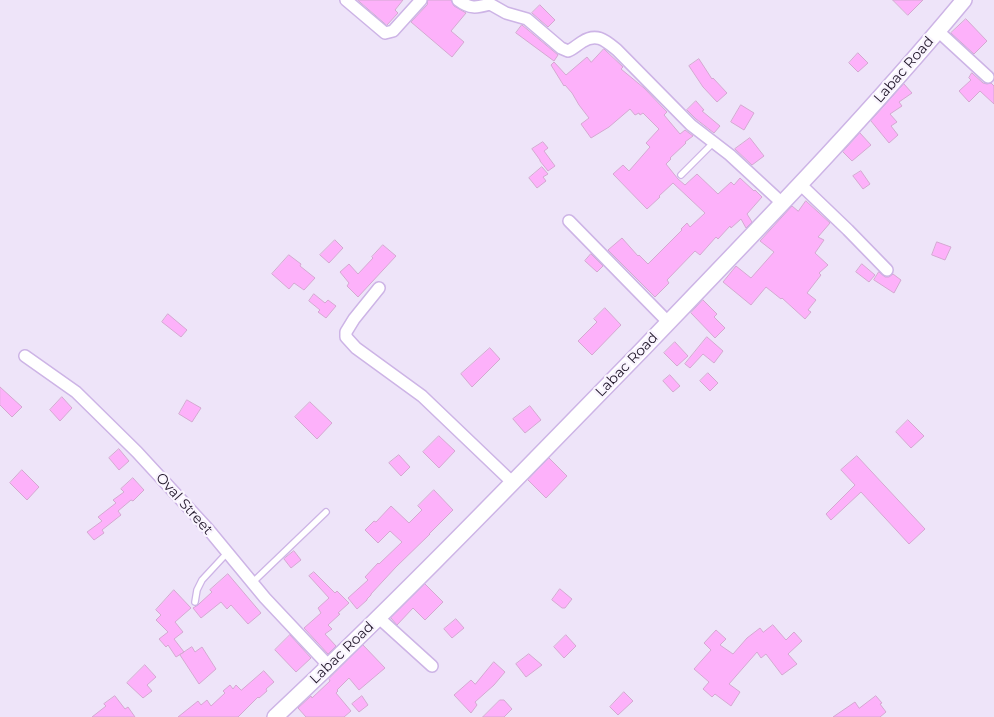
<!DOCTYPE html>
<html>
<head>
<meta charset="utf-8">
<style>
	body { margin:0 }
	canvas { display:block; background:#eee4f9 }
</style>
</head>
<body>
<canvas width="994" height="717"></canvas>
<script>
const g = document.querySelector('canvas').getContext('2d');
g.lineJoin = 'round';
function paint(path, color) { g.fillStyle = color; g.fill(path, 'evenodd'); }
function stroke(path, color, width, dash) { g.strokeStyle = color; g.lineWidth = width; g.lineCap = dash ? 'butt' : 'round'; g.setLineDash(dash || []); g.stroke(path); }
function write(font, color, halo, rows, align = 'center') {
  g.font = font + ' Montserrat,sans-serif'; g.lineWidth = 4.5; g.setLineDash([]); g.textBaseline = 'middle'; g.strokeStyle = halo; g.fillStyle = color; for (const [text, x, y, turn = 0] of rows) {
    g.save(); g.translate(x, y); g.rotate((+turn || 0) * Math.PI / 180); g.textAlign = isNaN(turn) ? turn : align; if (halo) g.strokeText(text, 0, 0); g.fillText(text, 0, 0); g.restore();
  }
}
const building = new Path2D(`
	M358 0H403L395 10 398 13 387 25Z
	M428 0H451L454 6 466 13 451 31 464 42 452 57 411 22 427 5Z
	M893 0H923L908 15Z
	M540 5 555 20 548 27 532 13Z
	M966 19 987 41 974 54 951 33Z
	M522 25 558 55 554 61 516 33Z
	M604 49 623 67 621 69 644 88 667 112 664 115 680 134 685 130 693 136 685 142 686 143 670 158 671 159 666 164 678 179 685 185 697 174 718 194 731 182 734 185 740 178 754 191 755 190 762 197 747 214 752 222 746 228 741 219 731 228 730 226 718 239 716 237 700 255 695 251 667 280 669 283 655 297 608 250 622 238 638 256 639 255 648 264 682 230 681 229 687 223 690 227 705 213 673 183 659 196 660 197 647 209 613 174 623 165 629 171 650 147 646 143 659 129 643 113 640 115 639 113 635 115 630 109 609 127 591 138 581 124 589 118 579 105 572 93 565 85 564 86 551 65 554 62 566 75 587 57 591 62Z
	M858 53 868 63 858 72 849 63Z
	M699 59 712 79 713 78 727 93 717 102 703 87 689 66Z
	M972 73 983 83 987 84 991 83 994 86V104L980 91 969 102 959 91 971 80 969 78Z
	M904 84 912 93 899 102 902 106 890 114 897 122 891 126 898 135 889 143 871 121Z
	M696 101 704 110 702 111 720 126 714 133 696 119 687 110Z
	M741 105 754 113 744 130 731 122Z
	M860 133 871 145 852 161 843 152Z
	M750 138 764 156 752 165 735 149Z
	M543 142 548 148 544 151 555 166 548 171 540 161V160L532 149Z
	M542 167 548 174 543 177 546 181 537 188 529 178Z
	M861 171 870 184 863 189 853 176Z
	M806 201 830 223 818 237 824 240 815 253 828 265 819 273 821 275 807 293 816 300 808 310 811 312 805 319 782 298 781 299 766 287 751 305 723 282 736 266 751 278 774 252 760 241 792 206 798 211Z
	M335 240 343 248 329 263 320 255Z
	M937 242 951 247 945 260 932 255Z
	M383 245 396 256 358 297 347 286 349 283 340 272 349 264 358 274 373 258 372 257Z
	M591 254 603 266 597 272 585 261Z
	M289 255 301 264 300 266 315 278 304 290 294 283 289 289 272 274Z
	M862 264 875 275 869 282 856 272Z
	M879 272 885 277H889L893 274 901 280 894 293 874 280Z
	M314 294 325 303 328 300 336 306 326 318 318 312 320 310 309 301Z
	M703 300 717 314 714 317 725 328 715 338 691 313Z
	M605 308 621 325 592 355 578 341 597 322 594 319Z
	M168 314 187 330 181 337 162 322Z
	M707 337 723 351 714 363 703 354 690 368 685 364Z
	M675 342 688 356 677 366 664 353Z
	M490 348 500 359 472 387 461 374Z
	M708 373 718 383 710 391 700 381Z
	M670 375 680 386 673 392 663 381Z
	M0 387 22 407 12 417 0 405Z
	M62 397 72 408 60 421 50 410Z
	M187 400 201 408 192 422 179 414Z
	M310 402 332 423 317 439 295 417Z
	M530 406 541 420 525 433 513 419Z
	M908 420 924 436 911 448 896 432Z
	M439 436 455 451 439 468 423 452Z
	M119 449 129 461 119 470 109 458Z
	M399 455 410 467 401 476 389 463Z
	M857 456 925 529 909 544 861 492 831 520 826 514 855 485 841 470Z
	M549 458 567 476 546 498 528 480Z
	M22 470 39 487 27 500 10 483Z
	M133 478 144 490 133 501 131 500 118 511 121 515 102 530 104 533 94 540 87 532 102 521 98 517 116 503 113 500 124 492 121 489Z
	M434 490 453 510 429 534H430L396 567 371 594V595L367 599V600L357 609 348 598 368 580 365 577 378 563 379 564 402 542 390 531 378 543 365 530 374 521 376 522 391 506 409 523 422 510 418 506Z
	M294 551 301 560 291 568 284 559Z
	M314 572 335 593 337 591 349 603 338 613 340 614 328 625 332 629 325 634 336 646 328 654 304 628 321 613 318 608 329 598 309 576Z
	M228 574 261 613 248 624 231 605 227 609 221 602 201 618 193 608 198 605 200 603 212 592 210 590Z
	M425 584 443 602 425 620 413 608 397 625 391 618Z
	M560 589 572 599 565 608H562L552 600Z
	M174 590 191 608 175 622 183 632 174 639 184 652 176 657 168 645 166 647 159 639 168 632 156 620 161 615 156 610Z
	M456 619 464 628 452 638 444 629Z
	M773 625 786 640 794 632 802 641 788 654 797 664 782 675 766 654 761 658 757 652 729 684 740 692 731 706 715 694 712 697 703 689 709 682 694 669 711 650 704 643 716 630 726 639 720 645 733 654 747 638 760 628 763 632Z
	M290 635 311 658 296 672 275 650Z
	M566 635 576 646 564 658 554 647Z
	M363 645 385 668 359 690 349 678 337 690 338 691 336 693 351 711 344 717H306L298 708 311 696 312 698 330 681 329 679Z
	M192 647 195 652 202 647 216 669 199 684 180 655Z
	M529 654 542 665 526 677 516 664Z
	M494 662 505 672 494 685 475 702 477 705 471 713 454 695 471 680 475 684Z
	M145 665 156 677 147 685 152 691 143 698 127 683Z
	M264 671 274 682 266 689 267 691 259 698 258 697 238 717H178L198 701 201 705 207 700 211 706 225 693 223 691 230 685 233 689 236 685 241 690Z
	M624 692 633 701 618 715 610 707Z
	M115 696 125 709 128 707 135 717H92L106 706 104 704Z
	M362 696 368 705 359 712 352 704Z
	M876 696 882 703 880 704 886 712 880 717H833L855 702 859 708Z
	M500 700H504L512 709 504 717H483Z`);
paint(building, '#fdb1fa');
stroke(building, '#d4a8d1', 1);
const service = new Path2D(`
	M681 175 714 142
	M252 583 326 512
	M195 602 197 590 202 580 227 553`);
const minor = new Path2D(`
	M346 0 385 33 393 31 421 0
	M458 0C470 9 476 8 490 4L506 13 527 19 561 48 568 51C573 49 577 45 582 42 597 32 606 41 617 50L691 125 730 155 782 203
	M938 31 988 77
	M800 184 848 230 887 270
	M569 221 668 322
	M379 288 354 319 346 332V337L356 348 422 396 513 483
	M25 356 76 392 137 452 208 529 265 598 329 666
	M379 618 432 666`);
const tertiary = new Path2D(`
	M275 717C400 600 519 476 639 353 750 237 862 123 964 0`);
stroke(service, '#cdb4e6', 8);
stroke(minor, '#cdb4e6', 14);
stroke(tertiary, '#cdb4e6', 18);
stroke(service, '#fff', 5.5);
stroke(minor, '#fff', 11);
stroke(tertiary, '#fff', 15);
write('14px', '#1f1528', '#f9f4fe', [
	["Labac Road",904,70,-49],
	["Labac Road",627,365,-46],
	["Oval Street",184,504,48],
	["Labac Road",342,653,-44]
]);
</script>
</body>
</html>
